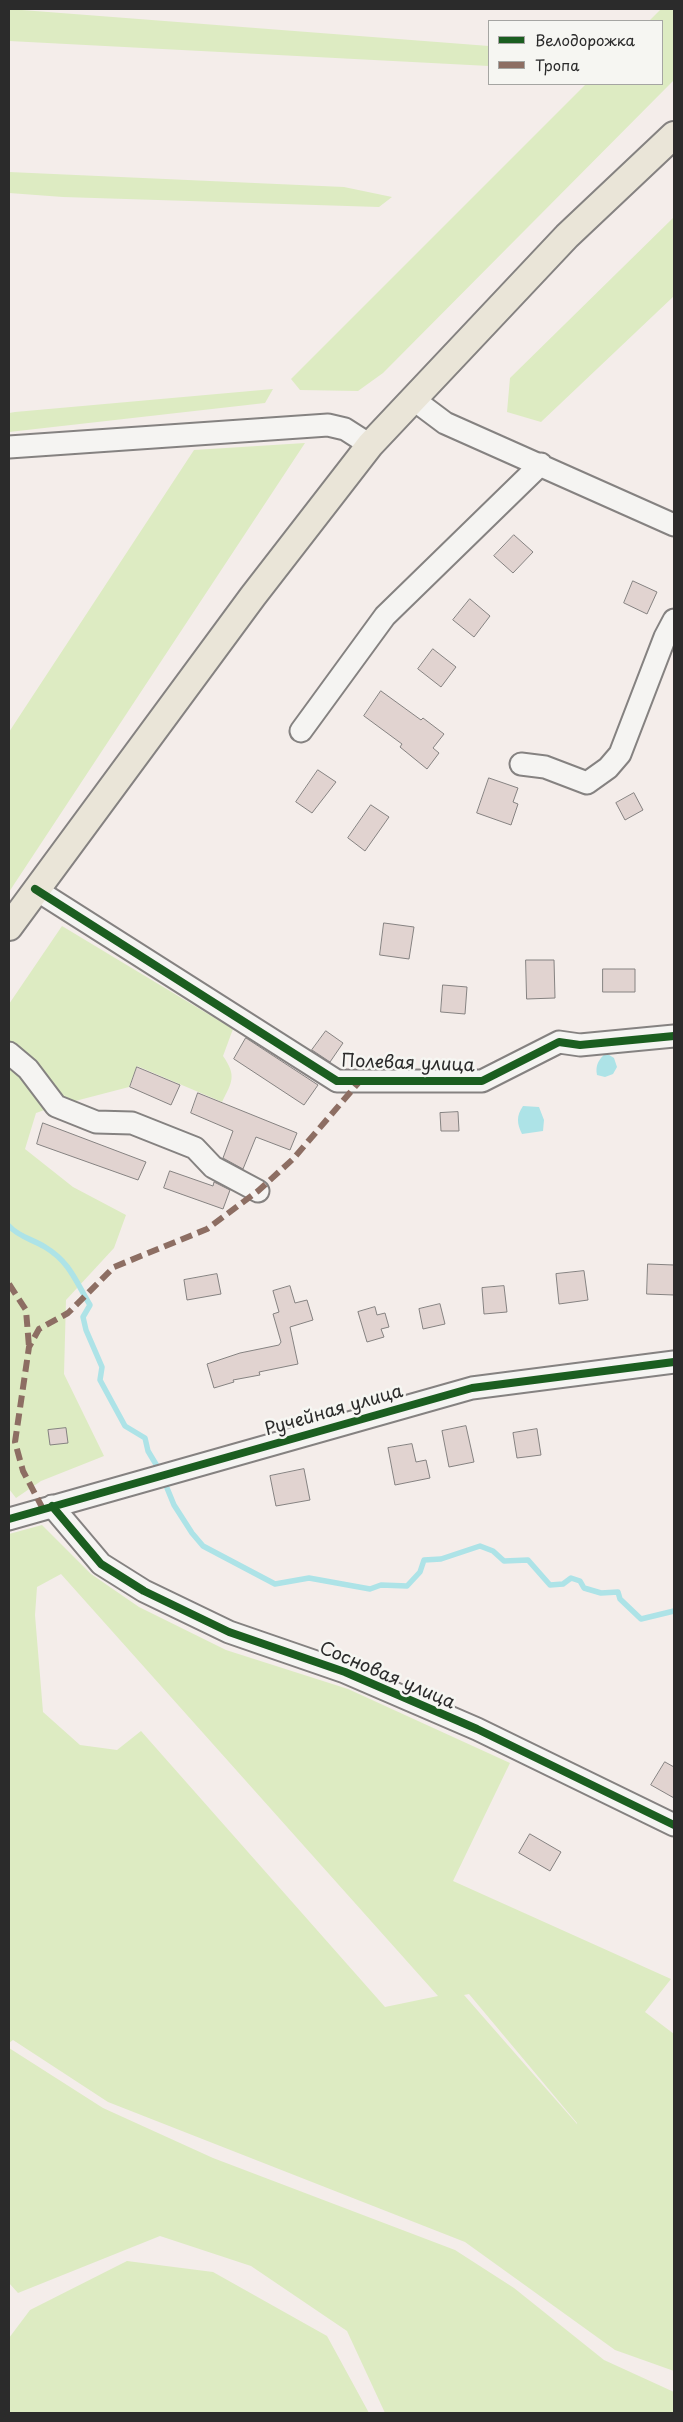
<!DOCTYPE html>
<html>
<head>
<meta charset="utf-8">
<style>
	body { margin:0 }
	#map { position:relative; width:683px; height:2422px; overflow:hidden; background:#f4edea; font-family:"Playpen Sans",sans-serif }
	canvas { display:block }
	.frame { position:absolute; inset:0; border:10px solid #2b2b2b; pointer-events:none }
	.legend { position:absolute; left:488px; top:20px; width:175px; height:65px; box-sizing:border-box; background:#f6f6f2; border:1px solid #a5a5a2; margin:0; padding:6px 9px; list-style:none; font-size:15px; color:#2b2b2b }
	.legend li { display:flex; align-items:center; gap:10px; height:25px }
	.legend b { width:25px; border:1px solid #a5a5a2 }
</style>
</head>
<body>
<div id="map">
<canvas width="683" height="2422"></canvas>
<div class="frame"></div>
<ul class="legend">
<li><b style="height:6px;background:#1b5e20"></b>Велодорожка</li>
<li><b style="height:6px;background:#8d6e63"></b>Тропа</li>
</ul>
</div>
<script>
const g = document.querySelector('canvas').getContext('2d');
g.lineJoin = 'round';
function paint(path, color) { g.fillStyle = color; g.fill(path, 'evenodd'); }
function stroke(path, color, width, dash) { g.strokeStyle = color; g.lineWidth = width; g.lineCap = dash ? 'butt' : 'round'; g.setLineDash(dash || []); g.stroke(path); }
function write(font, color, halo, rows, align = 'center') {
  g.font = font + ' "Playpen Sans",sans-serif'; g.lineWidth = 5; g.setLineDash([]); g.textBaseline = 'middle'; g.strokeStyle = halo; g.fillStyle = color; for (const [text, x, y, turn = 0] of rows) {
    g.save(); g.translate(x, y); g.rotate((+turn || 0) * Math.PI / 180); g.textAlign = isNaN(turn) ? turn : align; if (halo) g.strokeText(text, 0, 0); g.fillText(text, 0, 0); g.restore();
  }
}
paint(new Path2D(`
	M9 9 489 46V66L9 41Z
	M661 9H674V80L383 373 358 391 300 390 291 379 586 84H662V21H649Z
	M9 172 344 187 392 197 379 207 63 197 9 193Z
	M674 217V296L541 422 507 412 510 378Z
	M273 389 265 403 9 432V413L15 412Z
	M305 443 9 892V732L194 450Z
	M62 926 233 1029 223 1056C237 1076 232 1082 222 1102L137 1066 129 1087 56 1106 36 1113 25 1149 73 1187 126 1215 114 1248 66 1300 64 1374 104 1456 41 1481 16 1498 9 1489V1004Z
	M42 1525 91 1574 139 1607 226 1650 348 1689 510 1763 453 1881 671 1979 645 2012 674 2034V2371L615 2350 465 2242 108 2102 13 2040 9 2043V1534ZM61 1574 438 1996 385 2007 141 1731 117 1750 80 1745 43 1712 35 1615 37 1587ZM469 1994 577 2123V2124L464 1995Z
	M9 2048 103 2108 213 2158 455 2250 514 2288 604 2360 674 2392V2413H385L347 2331 251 2266 160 2236 18 2293 9 2283Z
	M127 2261 213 2272 327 2336 369 2413H9V2338L30 2310Z`), '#ddebc2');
paint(new Path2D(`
	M606 1053 614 1058 617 1067 613 1074 605 1077 597 1075C595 1065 599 1059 606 1053Z
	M523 1106 539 1107 544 1120 543 1131 522 1134C517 1124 516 1116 523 1106Z`), '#ade3e7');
stroke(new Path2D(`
	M9 1226C19 1237 32 1239 45 1247 70 1262 76 1282 90 1305L83 1317 86 1330 102 1367 100 1380 125 1426 145 1438 148 1451 160 1471 174 1505 192 1533 203 1546 275 1584 309 1578 370 1589 381 1585 407 1586 420 1572 424 1560 441 1559 480 1546 493 1551 504 1561 528 1560 550 1585 563 1584 571 1578 580 1581 584 1588 601 1593 618 1592 620 1599 641 1619 674 1611`), '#ade3e7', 5.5);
const building = new Path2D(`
	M514 535 533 552 513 573 494 556Z
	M633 581 657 592 647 614 624 603Z
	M470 599 490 616 474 637 453 620Z
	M433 649 456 667 441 687 418 669Z
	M381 691 421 720 423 718 444 734 433 748 439 753 427 769 400 747 402 744 364 716Z
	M318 770 336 782 312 813 296 802Z
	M489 778 518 788 513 802 518 804 511 825 477 813Z
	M634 793 643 810 625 820 616 803Z
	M371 805 389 817 365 851 348 838Z
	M384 923 414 927 409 959 380 955Z
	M526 960H554L555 998 527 999Z
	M603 969H635V992H603Z
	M443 985 467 987 465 1014 441 1012Z
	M326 1031 343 1043 330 1062 312 1050Z
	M246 1038 318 1085 304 1105 234 1059Z
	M137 1067 180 1085 171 1105 130 1087Z
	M198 1093 297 1133 290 1150 256 1137 243 1169 223 1158 233 1131 191 1113Z
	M458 1112 459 1131H441L440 1113Z
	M43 1123 146 1162 138 1180 37 1144Z
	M170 1171 213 1186 214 1182 230 1190 223 1209 164 1188Z
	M648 1264 674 1265V1295L647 1294Z
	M584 1271 588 1300 559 1304 556 1274Z
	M217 1274 221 1294 187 1300 184 1280Z
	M290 1286 295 1303 307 1300 313 1320 290 1327 298 1364 259 1372 260 1375 233 1380 234 1382 214 1388 207 1364 240 1353 279 1345 281 1342 273 1314 279 1312 273 1291Z
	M504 1286 507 1312 484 1314 482 1288Z
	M440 1304 445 1324 423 1329 419 1309Z
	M375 1307 377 1315 385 1313 389 1327 381 1329 384 1337 367 1342 358 1312Z
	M466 1426 474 1462 449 1467 442 1431Z
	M66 1428 68 1443 50 1445 48 1430Z
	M537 1429 541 1455 517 1458 513 1433Z
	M412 1444 416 1462 426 1460 430 1478 395 1485 388 1448Z
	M304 1469 310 1500 276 1506 270 1476Z
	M665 1762 674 1767V1798L651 1785Z
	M530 1834 561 1852 550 1871 519 1853Z`);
paint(building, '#e1d3d0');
stroke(building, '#858281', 1);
const minor = new Path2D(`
	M413 399 445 423 674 525
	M9 447 328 425 345 429 370 445
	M301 731 385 616 541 464
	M521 764 545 767 587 783 608 768 620 754 665 637 674 620
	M35 889 337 1081H482L559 1042 580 1045 674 1036
	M9 1053 28 1069 56 1106 96 1122 132 1123 195 1148 213 1167 258 1191
	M52 1506 101 1564 144 1591 229 1632 345 1672 477 1729 674 1825
	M9 1519 472 1388 674 1362`);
const major = new Path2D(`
	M9 927 253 596 370 445 567 236 674 135`);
stroke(minor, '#858281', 25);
stroke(major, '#858281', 30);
stroke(minor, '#f5f4f2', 21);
stroke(major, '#eae5d8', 26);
stroke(new Path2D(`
	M9 1284 26 1310 29 1347
	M43 1509 23 1471 15 1442 29 1347 39 1329 68 1313 114 1267 207 1229 258 1191 293 1159 360 1081`), '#8d6e63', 6, [12, 6]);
stroke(new Path2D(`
	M35 889 337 1081H482L559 1042 580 1045 674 1036
	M52 1506 101 1564 144 1591 229 1632 345 1672 477 1729 674 1825
	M9 1519 472 1388 674 1362`), '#1b5e20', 8);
write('18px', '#2b2b2b', '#f6f6f2', [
	["Полевая улица",408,1064,2],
	["Ручейная улица",334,1411,-16],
	["Сосновая улица",387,1676,23]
]);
</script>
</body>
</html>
